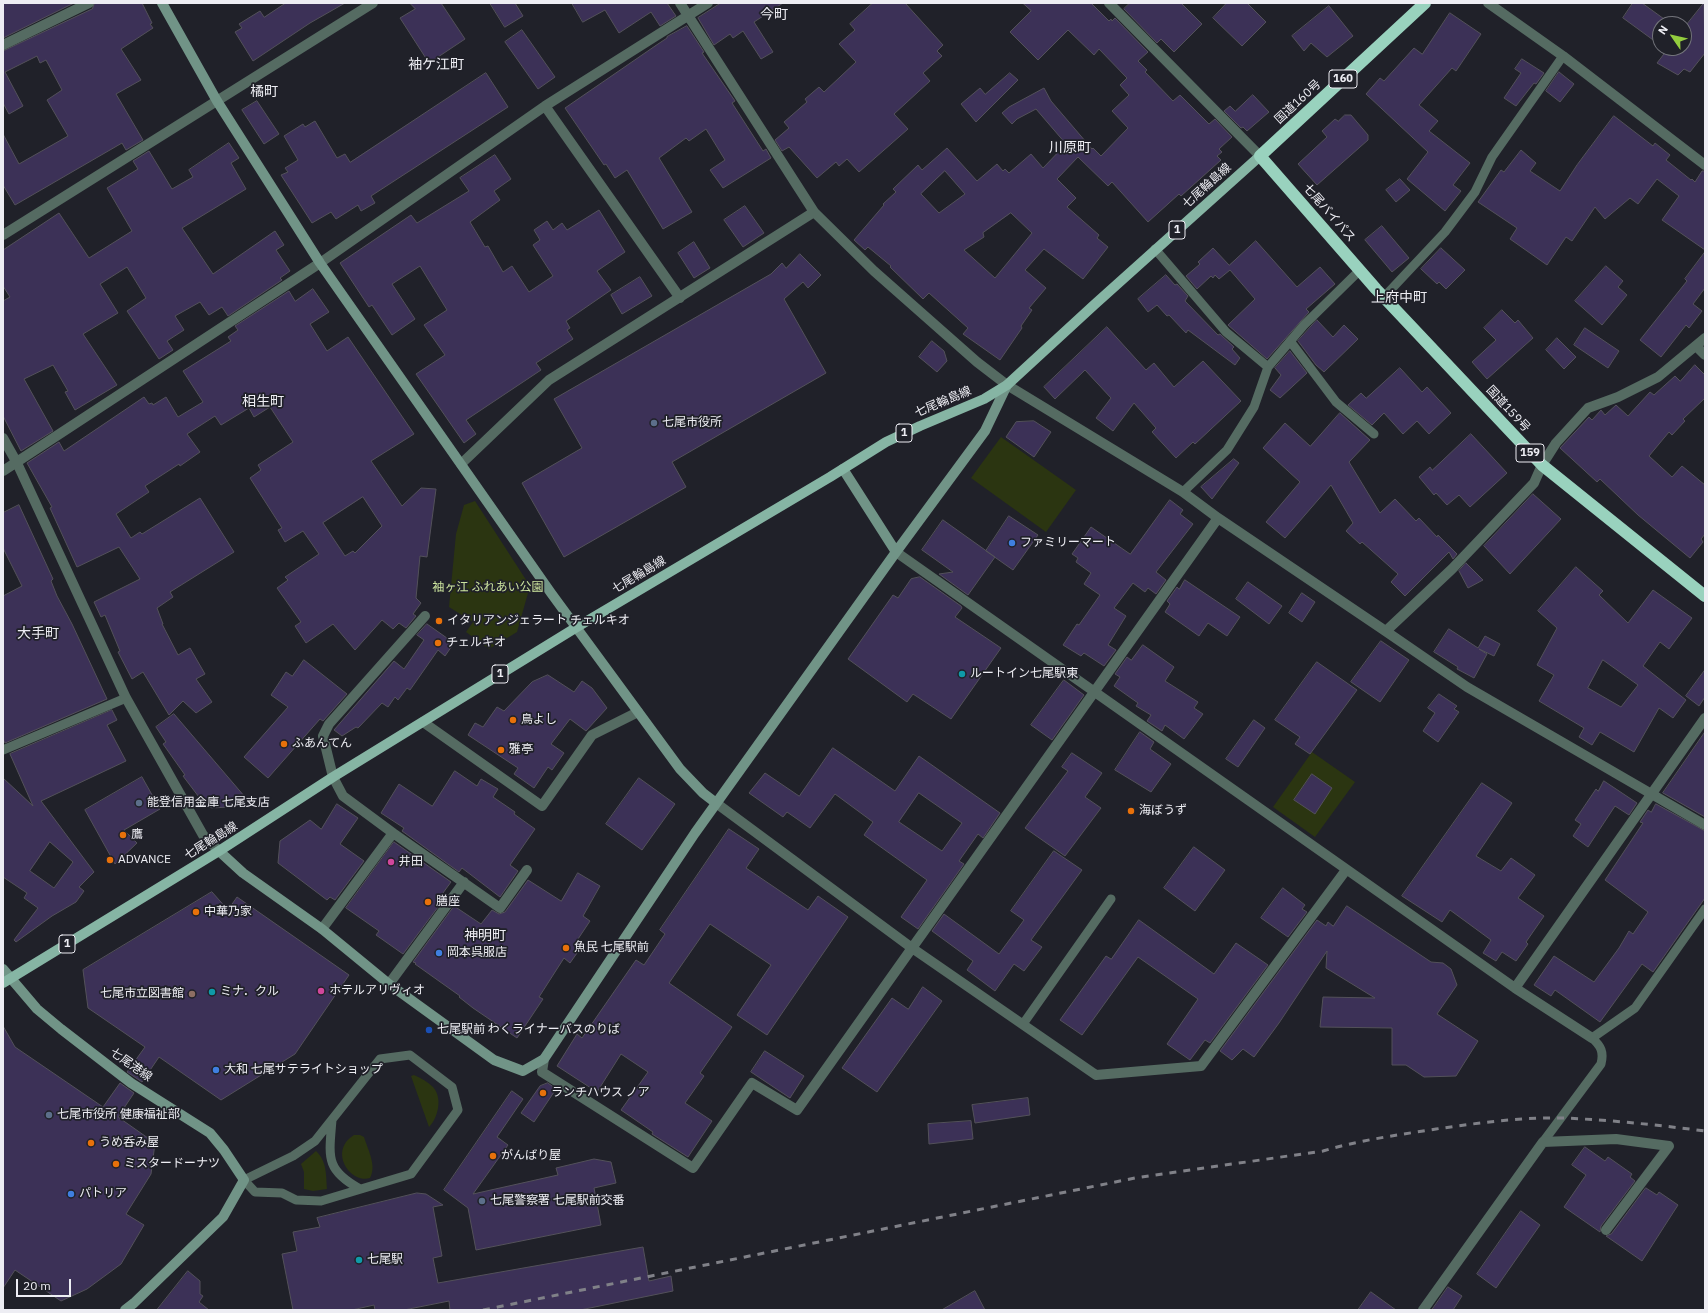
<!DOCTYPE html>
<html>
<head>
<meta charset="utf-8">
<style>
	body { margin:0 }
	#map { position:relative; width:1708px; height:1313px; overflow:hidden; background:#202129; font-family:"IBM Plex Sans",sans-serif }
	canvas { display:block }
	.frame { position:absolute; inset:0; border:4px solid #ededf3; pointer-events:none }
	.north { position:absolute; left:1652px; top:16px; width:40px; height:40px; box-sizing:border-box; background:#202129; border:1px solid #72737a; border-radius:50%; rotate:304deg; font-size:11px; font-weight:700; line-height:16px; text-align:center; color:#ededf3 }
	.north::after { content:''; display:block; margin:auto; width:14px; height:18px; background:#93cd3e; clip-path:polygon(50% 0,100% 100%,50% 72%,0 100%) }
	.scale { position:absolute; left:16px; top:1279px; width:55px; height:18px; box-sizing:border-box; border:2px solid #ededf3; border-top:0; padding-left:5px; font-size:12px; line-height:14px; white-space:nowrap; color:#ededf3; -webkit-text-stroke:3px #202129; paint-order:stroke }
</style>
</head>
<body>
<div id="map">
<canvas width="1708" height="1313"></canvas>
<div class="frame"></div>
<div class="north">N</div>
<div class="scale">20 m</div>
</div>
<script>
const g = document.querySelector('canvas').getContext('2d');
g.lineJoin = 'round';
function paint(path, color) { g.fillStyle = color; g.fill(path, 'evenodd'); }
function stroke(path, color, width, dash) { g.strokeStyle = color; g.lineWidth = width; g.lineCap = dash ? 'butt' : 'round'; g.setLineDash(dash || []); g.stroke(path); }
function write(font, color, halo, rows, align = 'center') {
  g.font = font + ' "IBM Plex Sans","Noto Sans JP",sans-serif'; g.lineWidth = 3.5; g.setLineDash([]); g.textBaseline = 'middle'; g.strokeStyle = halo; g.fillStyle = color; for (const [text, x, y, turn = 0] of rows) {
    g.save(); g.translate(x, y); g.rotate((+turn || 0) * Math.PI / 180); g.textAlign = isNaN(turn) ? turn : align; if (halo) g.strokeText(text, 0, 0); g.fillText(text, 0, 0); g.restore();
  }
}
paint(new Path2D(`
	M1001 437 1076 490 1046 532 971 478Z
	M475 501 530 586 517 632 489 649 466 632 473 622 449 607 456 534 464 505Z
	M1312 752 1355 782 1315 837 1273 807Z
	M414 1075C421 1078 428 1082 433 1087 443 1098 438 1118 429 1127L411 1076Z
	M354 1135H360L364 1137C368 1150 377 1166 370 1178 350 1184 328 1151 354 1135Z
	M316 1151C327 1161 326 1175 327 1189L313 1191 304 1189V1172L301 1164Z`), '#2b3511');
const building = new Path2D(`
	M3 3H74L3 38Z
	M95 3H142L152 23 150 24 153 28 121 49 141 80 116 94 143 140 126 150 122 143 15 205 3 185V134L19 164 68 136 47 100 62 90 46 60 40 63 37 56 5 72 23 106 9 114 3 103V51L92 9Z
	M286 3H345L310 23 253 61 235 32 242 28 239 24 260 11 264 17Z
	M410 3H441L465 39 429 63 400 18 415 9Z
	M490 3H515L523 16 505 27Z
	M572 3H667L676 16 660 26 651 12 619 33 605 10 583 22Z
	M721 3H783L754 22 773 52 761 59 743 31 733 38 730 34 714 45 698 18Z
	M873 3H905L943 45 937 51 942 56 923 73 930 81 894 114 908 129 859 172 847 159 839 166 836 162 817 178 789 147 782 151 775 140 789 128 784 122 807 102 805 99 819 87 824 92 856 62 839 44 855 30 850 24Z
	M1023 3H1091L1109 21 1111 19 1112 21 1115 18 1148 52 1138 61 1147 70 1145 72 1173 101 1180 95 1209 124 1215 119 1232 137 1219 149 1222 152 1217 156 1221 160 1181 196 1179 194 1148 222 1112 182 1108 186 1078 157 1057 179 1076 198 1067 207 1099 235 1097 238 1108 247 1083 279 1044 249 1025 270 1046 288 1029 308 1032 310 1021 326 1022 328 1000 360 963 334 968 328 929 293 923 299 890 267 891 266 868 247 865 250 854 240 884 205 883 204 896 192 893 189 918 165 922 170 947 148 977 181 997 164 1003 171 1005 169 1009 173 1031 154 1043 168 1066 144 1036 109 1017 119 1012 124 1002 113 1009 107 1044 88 1051 101 1092 149 1093 148 1101 156 1128 128 1112 111 1129 95 1120 85 1127 78 1099 49 1094 55 1068 30 1038 60 1010 32 1031 11ZM945 171 965 194 939 213 921 194ZM1011 213 1032 233 995 278 964 250 984 237 983 233Z
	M1130 3H1181L1202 24 1174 52 1161 39 1157 43 1124 9Z
	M1227 3H1247L1266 22 1242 46 1213 18Z
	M1633 3H1642L1671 24H1660V45L1623 18Z
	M1704 3 1705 53 1690 72 1684 69 1678 75 1657 63 1667 50 1664 48H1684V28Z
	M1329 6 1353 36 1327 57 1311 43 1304 51 1292 36Z
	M1450 13 1481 34 1456 71 1452 68 1419 105 1438 121 1429 131 1470 163 1453 185 1461 191 1445 211 1407 179 1428 152 1366 94 1380 78 1384 81 1414 48 1422 54Z
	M687 26 704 52 702 53 735 101 732 103 763 151 766 149 771 158 723 188 710 170 725 160 706 129 689 141 686 138 659 158 692 212 663 229 627 170 615 178 606 164 604 165 565 108 658 44 667 38V37Z
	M522 30 555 77 538 89 505 42Z
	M1522 59 1544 73 1536 84 1534 83 1516 106 1504 98 1521 73 1515 69Z
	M1559 72 1574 84 1560 102 1546 91Z
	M486 73 508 107 371 196 375 203 361 211 358 205 336 219 331 212 312 223 281 175 288 172 285 168 298 160 284 136 303 124 305 127 315 121 337 158 345 154 350 162Z
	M1010 73 1018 80 976 122 961 104 980 88 985 94Z
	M1253 95 1269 112 1247 131 1243 127 1241 128 1224 111 1230 106 1235 111Z
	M257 101 279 134 264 144 242 110Z
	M1345 115H1351L1368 135V140L1317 185 1298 164 1327 137 1322 131 1335 119 1338 121Z
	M1614 116 1653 146 1655 143 1670 155 1666 160 1691 180 1692 179 1695 182 1702 171H1705V250L1662 220 1679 196 1657 179 1638 204 1630 198 1605 219 1595 207 1572 241 1566 237 1547 265 1510 239 1517 228 1478 202 1501 170 1504 172 1521 150 1536 163 1530 171 1560 191 1577 165Z
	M229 143 239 158 231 163 246 189 182 228 213 274 275 231 284 245 276 250 290 271 280 278 282 280 228 316 222 307 209 315 200 302 175 316 184 330 167 341 173 350 159 359 127 311 146 298 127 267 100 284 118 313 83 334 117 385 75 410 65 392 68 391 53 365 24 379 53 431 21 451 3 416V301L10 297 3 286V250L59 213 89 258 132 231 107 188 138 169 133 161 149 151 172 189 193 177 189 170Z
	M495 155 511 179 494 191 500 200 470 222 485 247 488 246 503 272 512 266 529 292 553 276 533 245 540 240 534 230 547 221 553 230 562 223 567 230 599 210 625 252 597 271 611 290 566 321 570 328 567 330 573 339 536 363 541 370 466 420 476 434 464 443 416 374 445 355 424 325 447 310 420 266 392 284 415 319 392 335 372 305 369 307 340 263 411 215 417 223 469 191 460 178Z
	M1400 179 1410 190 1396 202 1386 190Z
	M745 206 764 233 743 247 724 220Z
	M1382 226 1409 258 1392 272 1365 240Z
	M1256 241 1297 287 1320 267 1335 284 1306 309 1309 312 1267 359 1228 325 1255 299 1230 270 1219 279 1215 275 1213 278 1211 276 1197 289 1186 276 1200 264 1198 262 1213 248 1229 265Z
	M694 242 710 268 694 278 678 253Z
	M1441 248 1465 270 1446 289 1439 282 1437 284 1421 269Z
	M1705 252V288L1693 304 1702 311 1689 328 1686 325 1661 357 1640 340 1687 281 1685 279Z
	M800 254 821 275 808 288 803 282 784 299 826 373 672 462 686 487 564 557 522 483 582 448 554 399 771 274 782 263 786 268Z
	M1606 266 1623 281 1618 287 1627 295 1602 325 1575 301Z
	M1166 275 1175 285 1177 284 1188 296 1185 301 1218 335 1220 334 1234 347 1232 349 1240 358 1235 365 1188 330 1186 333 1169 315 1167 316 1157 305 1148 312 1138 299Z
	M640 277 652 296 622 314 611 295Z
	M313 289 329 312 310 324 327 351 348 337 414 434 371 461 402 506 421 488 436 489 427 557 420 556 416 598 421 603 413 614 416 616 406 628 399 623 393 629 382 620 355 650 333 624 306 643 295 626 301 622 277 588 288 580 285 577 319 554 303 531 285 542 278 530 282 528 250 478 261 470 258 465 293 442 270 407 254 417 249 408 221 425 215 416 187 434 200 452 180 466 179 464 145 486 149 492 116 514 131 538 140 532 142 534 200 498 234 552 170 592 173 597 157 608 163 624H162L178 655 190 648 205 674 196 679 212 702 196 713 183 701 169 715 143 672 132 679 118 652 120 651 105 615 101 617 94 602 140 579 119 547 77 567 50 508 52 507 27 463 59 442 64 451 144 397 149 404 152 403 153 405 166 397 178 417 203 402 183 371 231 341 228 337 238 330 235 326 289 291 295 301ZM363 497 382 526 355 553 353 551 345 556 323 523Z
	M1502 310 1515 323 1518 320 1533 338 1487 379 1472 362 1496 340 1484 328Z
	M1317 320 1333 337 1344 325 1358 339 1324 372 1316 365 1298 341Z
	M1107 327 1146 370 1154 363 1174 387 1203 361 1241 401 1195 444 1193 442 1176 458 1152 432 1156 428 1134 403 1113 431 1096 418 1111 398 1085 370 1055 399 1044 387Z
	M1585 328 1619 351 1608 368 1574 345Z
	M1557 338 1576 357 1564 369 1546 350Z
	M932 341 944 351 947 361 937 372 919 357Z
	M1290 351 1307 373 1280 398 1270 390 1281 375 1275 368Z
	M1695 365 1705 375V398L1683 419 1685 421 1672 435 1669 432 1649 456 1672 477 1682 466 1705 485V534L1701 539 1703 542 1690 558 1638 515 1600 479 1597 482 1560 448 1589 417 1592 420 1601 410 1605 415 1616 405 1628 416 1650 392 1654 395 1675 376 1680 381Z
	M1400 368 1422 392 1427 387 1451 413 1429 434 1417 421 1403 434 1384 413 1372 425 1348 405 1361 393 1366 398Z
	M1340 413 1370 440 1349 462 1380 513 1395 499 1416 521 1419 518 1437 537 1438 535 1457 554 1453 559 1449 552 1405 596 1391 582 1398 574 1362 542 1360 544 1346 531 1353 523 1331 485 1285 538 1266 522 1300 482 1263 448 1285 423 1310 446Z
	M1034 421 1051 432 1034 457 1006 437 1016 422Z
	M1471 434 1507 473 1470 507 1459 495 1447 505 1436 493 1434 495 1419 477 1430 467 1432 470Z
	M1234 459 1239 463 1212 499 1201 487Z
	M1533 494 1561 519 1510 574 1484 546Z
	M1170 500 1183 510 1180 514 1193 524 1156 572 1166 580 1156 594 1148 588 1145 592 1133 583 1114 608 1126 616 1108 645 1116 650 1104 666 1084 653 1081 656 1063 645 1077 624 1079 625 1100 595 1084 584 1091 573 1076 562 1078 558 1072 554 1091 527 1130 554Z
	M19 505 53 579 51 581 57 596 72 624 107 699 5 743 3 739V596L22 586 3 548V513Z
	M1009 516 1038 535 1013 570 986 551Z
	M943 520 995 557 968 595 939 574 953 572 922 550Z
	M1466 563 1483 580 1468 588 1459 571Z
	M1576 567 1603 591 1599 595 1628 623 1653 590 1692 618 1669 649 1660 642 1643 666 1686 700 1673 718 1659 708 1634 752 1600 732 1592 745 1579 737 1584 728 1539 701 1554 675 1537 665 1557 628 1538 611ZM1603 660 1638 685 1621 707 1588 688Z
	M920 577 961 606 962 608 955 617 1001 648 951 719 913 694 907 702 848 659 893 595 898 598 911 579Z
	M1185 580 1240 617 1227 636 1208 623 1199 636 1165 612 1170 604 1167 601 1177 587 1179 589Z
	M1248 582 1282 606 1269 624 1236 599Z
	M1302 593 1315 602 1302 622 1289 613Z
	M427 624 454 643 445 656 438 650 410 690 407 688 398 700 395 697 388 707 382 703 358 728 356 727 342 736 334 730 394 661 404 669 424 640 417 635Z
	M1449 629 1478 648 1485 636 1500 644 1494 656 1479 649 1487 654 1474 678 1457 669 1458 667 1434 652Z
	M1381 641 1409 660 1380 702 1351 682Z
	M1143 645 1174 667 1165 681 1198 702 1194 708 1203 714 1184 739 1165 725 1162 731 1147 721 1151 715 1136 706 1138 703 1114 686 1120 677 1115 674 1127 657 1131 660Z
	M304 660 347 694 323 721 320 719 268 778 244 757 288 707 271 695 286 672 292 676Z
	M1317 662 1357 690 1310 754 1295 744 1300 737 1275 720Z
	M1705 670V697L1699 706 1686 696Z
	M548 675 574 692 582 681 592 688 607 708 586 731 570 719 551 744 564 753 552 770 548 767 534 788 514 774 518 768 468 735 475 723 483 727 497 707 504 711 532 682Z
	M1064 680 1084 695 1052 740 1031 725Z
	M1439 694 1457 706 1454 709 1459 712 1438 742 1423 731 1435 713 1428 708Z
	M112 710 117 720 107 725 126 761 41 801 94 872 79 887 84 891 76 902 52 916 16 942 14 940 38 908 24 898 27 893 3 877V778L33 806 10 754ZM50 842 73 862 54 888 30 871Z
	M174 714 245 797 229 807 212 808 205 805 183 776 185 775 163 744 166 742 156 727Z
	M1254 720 1265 728 1238 767 1226 759Z
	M1140 732 1154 742 1150 749 1171 764 1151 792 1115 770Z
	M1705 732V817L1663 793Z
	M833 748 895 791 919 756 1000 813 983 838 978 834 959 861 964 864 918 929 901 917 927 880 864 835 873 822 835 794 810 828 787 812 783 817 749 793 765 773 799 796ZM919 793 962 823 942 851 899 822Z
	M1072 753 1102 773 1085 797 1101 808 1065 856 1025 828 1068 771 1062 767Z
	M455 771 477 786 481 779 498 789 493 797 515 812 514 814 535 829 510 865 518 871 500 897 462 868 459 872 402 831 404 828 381 813 399 784 432 806Z
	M1312 774 1332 788 1315 814 1294 800Z
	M142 777 160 809 124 830 137 843 115 864 85 810Z
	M639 778 675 804 642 850 606 824Z
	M1604 781 1637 803 1629 815 1615 806 1588 847 1573 836 1581 824 1575 820 1596 789 1598 791Z
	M1482 783 1512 803 1476 856 1501 871 1511 858 1535 875 1518 898 1544 916 1526 942 1528 944 1516 961 1502 952 1496 961 1483 953 1491 940 1450 910 1442 922 1402 896Z
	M337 804 358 818 340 844 364 861 335 900 330 897 327 900 278 863 280 841 310 820 321 829Z
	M1656 804 1705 831V898L1653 972 1642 964 1600 1022 1555 990 1551 996 1534 985 1554 956 1594 982 1619 948 1629 931 1633 934 1648 912 1605 880 1643 823 1640 822 1648 810 1651 812Z
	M729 829 759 849 746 868 808 910 818 896 848 917 767 1035 737 1015 771 965 710 924 669 983 732 1027 700 1073 704 1076 685 1103 712 1121 688 1157 652 1134 653 1132 621 1110 648 1072 621 1054 597 1092 557 1066 577 1034 582 1038 636 960 644 965 665 934 660 930Z
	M394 842 451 882 440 897 444 899 403 954 376 935 379 931 346 908Z
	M1194 847 1225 870 1195 911 1164 888Z
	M1054 851 1082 870 1031 940 1042 947 1024 971 1014 964 995 991 967 970 973 961 932 931 944 914 999 954 1024 920 1011 911Z
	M578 873 600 886 583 916 590 921 576 942 582 946 570 963 564 958 539 997 543 999 517 1038 473 1008 459 997 460 996 415 964 416 963 413 962 454 906 481 924 492 910 499 914 505 912 528 880 561 901Z
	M1283 888 1305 905 1302 909 1307 912 1288 937 1261 918Z
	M212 892 228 910 237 897 349 975 295 1054 221 1100 159 1057 142 1082 127 1072 145 1047 88 1008 83 970Z
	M1347 906 1431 962 1443 963 1451 969 1457 985 1437 1014 1478 1041 1456 1076 1424 1077 1406 1065H1392V1028L1320 1027 1323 997 1375 998 1326 968 1327 951 1279 1023 1254 1057 1243 1049 1232 1060 1220 1051 1317 920 1326 926 1328 922 1333 926Z
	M1139 920 1214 974 1236 943 1268 965 1210 1043 1205 1040 1190 1060 1167 1044 1198 999 1138 957 1082 1035 1060 1020 1106 956 1111 959Z
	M923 987 942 1001 877 1092 842 1068 892 998 908 1009Z
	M3 1026 15 1047 103 1107 120 1083 134 1093 118 1117 155 1143 151 1174 126 1214 144 1225 121 1264 87 1289 61 1301 15 1270 3 1288Z
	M765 1051 804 1076 790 1098 751 1072Z
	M548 1083 556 1089 534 1122 521 1113 540 1086Z
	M512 1091 523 1099 497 1137 508 1145 473 1194 558 1175 556 1168 594 1159 611 1162 616 1183 594 1188 601 1225 476 1250 468 1208 444 1190Z
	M1028 1098 1030 1115 975 1123 972 1105Z
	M971 1121 973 1139 929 1144 928 1124Z
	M1585 1147 1605 1161 1608 1157 1632 1174 1630 1177 1635 1181 1601 1226 1600 1232 1564 1207 1586 1175 1572 1165Z
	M1646 1188 1657 1195 1659 1192 1678 1205 1642 1261 1606 1236 1611 1234Z
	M417 1193 426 1194 443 1205 433 1207 442 1256 433 1258 438 1283 643 1247 649 1281 671 1276 673 1291 580 1310H450L449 1301 404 1310H375L374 1305 352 1310H293L282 1254 297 1251 293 1232 320 1227 317 1218Z
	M1521 1211 1540 1225 1496 1288 1477 1274Z
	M188 1271 200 1281V1294L203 1296 199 1302 209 1310H157Z
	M1448 1287 1462 1296 1453 1310H1432Z
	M975 1291 985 1310H942Z
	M1371 1292 1396 1310H1358Z`);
paint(building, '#3c3157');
stroke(building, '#53515a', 1);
stroke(new Path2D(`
	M1155 249 1226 332 1268 367 1254 407 1227 450 1183 492
	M1384 297 1445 232 1475 192 1492 157 1563 56
	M1290 341 1336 402 1374 434
	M1268 367 1304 325 1360 270
	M3 750 126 698
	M1023 1024 1111 899
	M410 1055 452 1087 458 1110 411 1174 321 1201 296 1200 282 1193 255 1192 244 1180 293 1156 315 1141 380 1059Z
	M332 1120C329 1157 325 1170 360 1189
	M1543 1142 1601 1064C1604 1052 1601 1046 1592 1038L1635 1008 1705 909`), '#556b62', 9);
stroke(new Path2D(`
	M680 3 814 212 874 271 977 362 1007 385 1183 492 1218 518 1381 628 1467 687 1705 825
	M1109 3 1260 156
	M1488 3 1563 56 1705 165
	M3 45 89 3
	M545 106 680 298
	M3 235 373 3
	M1696 346 1705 355
	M3 438 17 463 126 698 203 835 219 851
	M461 464 549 380 814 212
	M3 471 320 263 545 106 708 3
	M896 552 1515 988 1592 1038
	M425 616 329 724 323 736 333 777 343 796 393 833 500 908 527 870
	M1386 631 1452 569 1534 483 1542 465 1556 443 1588 408 1618 397 1658 377 1705 338
	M423 722 542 806 592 735 638 712
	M716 803 912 948 1218 518
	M322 929 393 833
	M389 984 464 882
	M1515 988 1705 718
	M544 1059 542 1072 693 1168 752 1083 797 1110 912 948 1096 1075 1201 1066 1346 870
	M1423 1310 1543 1142 1616 1139 1669 1146 1606 1230`), '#556b62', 10);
stroke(new Path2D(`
	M162 3 217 101 320 263 551 593 680 769 703 793 716 803
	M843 469 896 552
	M219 851 243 873 322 929 389 984 494 1060 523 1071 544 1059 695 833 896 552 985 431 1007 385
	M3 969 37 1009 61 1029 131 1083 210 1133 224 1150 244 1180 223 1217 134 1303 125 1310`), '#719487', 10);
stroke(new Path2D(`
	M3 983 219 851 333 777 577 627 830 477 886 442 920 426 984 399 1007 385 1094 305 1260 156`), '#86b5a4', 10);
stroke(new Path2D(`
	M1425 3 1260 156 1376 289 1542 465 1705 596`), '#99d2be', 12);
stroke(new Path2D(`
	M483 1310 1135 1178 1323 1151C1360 1140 1398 1135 1436 1129 1478 1123 1521 1117 1563 1118 1611 1120 1658 1125 1705 1131`), '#808188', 3, [7, 7]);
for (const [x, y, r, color] of [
	[654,423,4,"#5c6f8a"],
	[1012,543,4,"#3f7fe0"],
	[439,621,4,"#e8710a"],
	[438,643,4,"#e8710a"],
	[962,674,4,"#0f9aa8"],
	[513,720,4,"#e8710a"],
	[284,744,4,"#e8710a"],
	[501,750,4,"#e8710a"],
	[139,803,4,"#5c6f8a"],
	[1131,811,4,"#e8710a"],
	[123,835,4,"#e8710a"],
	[110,860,4,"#e8710a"],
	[391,862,4,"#d1479c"],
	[428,902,4,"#e8710a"],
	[196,912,4,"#e8710a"],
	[566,948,4,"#e8710a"],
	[439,953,4,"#3f7fe0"],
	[321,991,4,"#d1479c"],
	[212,992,4,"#0f9aa8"],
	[192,994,4,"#8d6e63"],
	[429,1030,4,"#1a4fb4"],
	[216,1070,4,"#3f7fe0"],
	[543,1093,4,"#e8710a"],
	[49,1115,4,"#5c6f8a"],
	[91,1143,4,"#e8710a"],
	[493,1156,4,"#e8710a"],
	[116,1164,4,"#e8710a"],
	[71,1194,4,"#3f7fe0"],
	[482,1201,4,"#5c6f8a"],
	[359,1260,4,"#0f9aa8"]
]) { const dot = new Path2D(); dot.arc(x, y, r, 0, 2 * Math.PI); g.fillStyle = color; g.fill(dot); stroke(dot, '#202129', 1.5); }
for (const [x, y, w] of [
	[1343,79,28],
	[1177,230,16],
	[904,433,16],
	[1530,453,28],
	[500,674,16],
	[67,944,16]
]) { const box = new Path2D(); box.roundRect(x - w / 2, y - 9, w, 18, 3); g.fillStyle = '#202129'; g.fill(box); stroke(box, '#ededf3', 1); }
write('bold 11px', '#ededf3', null, [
	["160",1343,79],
	["1",1177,230],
	["1",904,433],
	["159",1530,453],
	["1",500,674],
	["1",67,944]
]);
write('12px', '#ededf3', '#202129', [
	["国道160号",1298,102,-43],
	["七尾輪島線",1207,186,-42],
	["七尾バイパス",1329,213,49],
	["七尾輪島線",943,402,-23],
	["国道159号",1508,409,47],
	["七尾輪島線",639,575,-31],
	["七尾輪島線",211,841,-32],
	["七尾港線",131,1065,35]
]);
write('12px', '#ededf3', '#202129', [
	["七尾市役所",662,423],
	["ファミリーマート",1020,543],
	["イタリアンジェラート チェルキオ",447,621],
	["チェルキオ",446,643],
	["ルートイン七尾駅東",970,674],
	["鳥よし",521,720],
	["ふあんてん",292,744],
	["雅亭",509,750],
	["能登信用金庫 七尾支店",147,803],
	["海ぼうず",1139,811],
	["鷹",131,835],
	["ADVANCE",118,860],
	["井田",399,862],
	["膳座",436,902],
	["中華乃家",204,912],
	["魚民 七尾駅前",574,948],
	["岡本呉服店",447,953],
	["ホテルアリヴィオ",329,991],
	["ミナ．クル",220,992],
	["七尾市立図書館",184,994,"right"],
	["七尾駅前 わくライナーバスのりば",437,1030],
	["大和 七尾サテライトショップ",224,1070],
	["ランチハウス ノア",551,1093],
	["七尾市役所 健康福祉部",57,1115],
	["うめ呑み屋",99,1143],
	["がんばり屋",501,1156],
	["ミスタードーナツ",124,1164],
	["パトリア",79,1194],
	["七尾警察署 七尾駅前交番",490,1201],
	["七尾駅",367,1260]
], 'left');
write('12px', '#cce49e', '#202129', [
	["袖ヶ江 ふれあい公園",488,588]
]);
write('14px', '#ededf3', '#202129', [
	["今町",774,15],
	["袖ケ江町",436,65],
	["橘町",264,92],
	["川原町",1070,148],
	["上府中町",1399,298],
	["相生町",263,402],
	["大手町",38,634],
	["神明町",485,936]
]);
</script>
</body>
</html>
